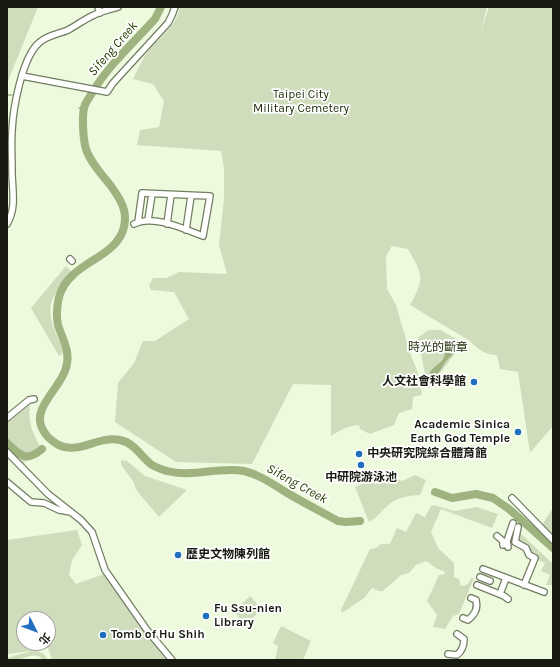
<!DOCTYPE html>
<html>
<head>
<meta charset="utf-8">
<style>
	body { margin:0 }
	#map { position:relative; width:560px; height:667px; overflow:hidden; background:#edfadd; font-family:Karla,"Noto Sans TC",sans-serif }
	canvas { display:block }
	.frame { position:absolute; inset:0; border:8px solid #161a10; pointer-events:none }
	.north { position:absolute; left:16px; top:611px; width:40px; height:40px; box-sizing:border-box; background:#fff; border:1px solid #a2a39f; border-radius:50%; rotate:132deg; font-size:11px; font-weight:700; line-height:16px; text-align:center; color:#161a10 }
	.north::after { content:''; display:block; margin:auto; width:14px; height:18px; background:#206ebd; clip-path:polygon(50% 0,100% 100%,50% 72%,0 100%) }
</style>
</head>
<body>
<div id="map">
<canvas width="560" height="667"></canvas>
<div class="frame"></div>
<div class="north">北</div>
</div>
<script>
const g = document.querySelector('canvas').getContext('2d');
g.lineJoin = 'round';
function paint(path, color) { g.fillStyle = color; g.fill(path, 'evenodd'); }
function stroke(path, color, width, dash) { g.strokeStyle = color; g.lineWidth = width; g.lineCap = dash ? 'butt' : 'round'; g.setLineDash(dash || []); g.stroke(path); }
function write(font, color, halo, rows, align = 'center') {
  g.font = font + ' Karla,"Noto Sans TC",sans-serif'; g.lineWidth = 3.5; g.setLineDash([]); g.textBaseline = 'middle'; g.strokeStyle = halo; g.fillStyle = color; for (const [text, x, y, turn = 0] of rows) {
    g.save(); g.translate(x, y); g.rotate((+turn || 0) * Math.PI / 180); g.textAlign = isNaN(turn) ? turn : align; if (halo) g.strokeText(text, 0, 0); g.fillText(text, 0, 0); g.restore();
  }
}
paint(new Path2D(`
	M7 7H38L8 81H7Z
	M180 7H487L481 31 489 7H553V426L530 453 518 372 500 369 497 355C486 355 477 349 470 341L410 305C425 278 423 276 408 249L392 246 386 256 387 289 396 305 410 353 418 373 422 395 413 397 412 409 399 413 394 425 370 434 360 429 359 425C348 426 340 430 331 436V385L293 384 252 464 176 462 115 422 118 383 134 363 143 341H155L189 319 174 292 151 290 149 286 153 278H166L179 272 227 274 219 245 224 198V168L221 151 137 145 140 130 159 127 164 101 153 84 133 79C139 67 144 54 154 45 165 33 177 23 180 7Z
	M66 266 71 271C65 280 56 290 52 301 46 317 58 337 64 352L59 356 31 308Z
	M428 330H441L463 343 428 389 418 339 419 337Z
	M30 405C28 421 32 433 40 446L22 465 7 449V423Z
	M121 460 127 461 145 476 187 490 159 517 137 491 133 481 121 465Z
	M385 473 402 481 415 475 426 480 420 495C403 496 395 498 383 510 378 515 375 519 369 522L355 487Z
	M434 505 454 511 477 507 498 514 492 528 441 509 431 532 438 548 454 563V577L459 579 461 586C466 586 470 583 471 578H474L459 614 453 616 445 629 433 627 437 615 427 601 439 575 445 574 444 571C436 570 432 564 426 561L416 565 409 573 401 575 383 591H379L372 588 364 598 342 613 341 610 370 549 376 548 381 544H390L397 528 406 532 416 513 425 517 431 506Z
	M553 508V537L546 530 543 523Z
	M77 530 82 545 72 560 69 575 76 584 107 573 128 609 169 660H52L48 648 36 650 44 654 48 660H43C36 651 27 658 17 660 14 660 10 660 7 660V658L31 651 7 654V540ZM24 619H48V643H24Z
	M518 531 553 564V585H546L550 575 541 571 545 563 536 559 517 541Z
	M250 596 262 609 242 628 235 621 239 617 234 611Z
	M281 626 311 641 303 660H275L278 646 273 643Z`), '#cfddbd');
paint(new Path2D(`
	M448 343H453L456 351 446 361 434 380 430 378V372C434 366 441 363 443 359 446 354 445 348 448 343Z`), '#9eb380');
stroke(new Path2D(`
	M7 95H12
	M79 108 84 109`), '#9eb380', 1.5);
stroke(new Path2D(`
	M161 7 155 19C133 43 108 66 92 93 89 98 85 103 84 108 82 118 83 139 86 149 90 162 102 175 111 186 120 199 128 210 124 227 116 260 69 261 59 297 57 306 56 316 58 325 63 341 71 352 66 368 61 388 30 409 43 430 46 436 52 441 57 444 78 456 98 435 120 440 135 443 141 457 152 465 156 467 163 470 167 471 192 478 219 466 244 471 260 475 271 483 284 491 302 502 320 511 338 521L346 522 360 521
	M7 443C20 455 26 463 42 449
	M435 492 452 498 476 494 493 498 509 509 553 548`), '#9eb380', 8);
const minor = new Path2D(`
	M98 7 100 13
	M22 76 107 92 113 83 168 23 172 15 175 7
	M148 220 152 194
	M7 224C17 207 12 190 12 171 12 158 11 144 12 131 13 109 22 56 40 42 48 35 59 34 68 30 77 25 85 19 94 15 102 11 110 9 118 7
	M134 224C153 214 184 229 203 236L210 196 142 193 138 222
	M167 224 171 195
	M186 230 191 196
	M70 259 72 261
	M7 418 29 400 34 399
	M7 452 48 494 81 520 92 532 105 570 147 630 172 660
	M7 482 31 502 44 503 59 510 71 512
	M512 498 553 540
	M518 527 515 542 526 548 529 555 535 558 524 585
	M497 536 503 541V545
	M508 547 507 541 513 523
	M483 569 544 592
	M480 577 490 581
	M477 585 504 596 508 599
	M500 594 506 578
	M463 618 468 620C475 614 478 609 476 600L471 598
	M448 654 457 655C462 651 464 645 464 639L457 634`);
stroke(minor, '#727d63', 8);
stroke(minor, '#fff', 5.5);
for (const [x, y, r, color] of [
	[474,382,4,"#206ebd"],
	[518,432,4,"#206ebd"],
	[359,454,4,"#206ebd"],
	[361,465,4,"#206ebd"],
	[178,555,4,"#206ebd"],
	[206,616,4,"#206ebd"],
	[103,635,4,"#206ebd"]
]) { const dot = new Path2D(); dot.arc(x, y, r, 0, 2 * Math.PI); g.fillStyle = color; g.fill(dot); stroke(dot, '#fff', 1.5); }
write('12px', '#23300a', '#fff', [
	["Taipei City",301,95],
	["Military Cemetery",301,109],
	["時光的斷章",438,348]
]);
write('bold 12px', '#161a10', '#fff', [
	["人文社會科學館",466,382,"right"],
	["Academic Sinica",510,425,"right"],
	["Earth God Temple",510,439,"right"],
	["中央研究院綜合體育館",367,454],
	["中研院游泳池",361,478,"center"],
	["歷史文物陳列館",186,555],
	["Fu Ssu-nien",214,609],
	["Library",214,623],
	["Tomb of Hu Shih",111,635]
], 'left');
write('italic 13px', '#2a3c01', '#fff', [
	["Sifeng Creek",113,49,-49],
	["Sifeng Creek",297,484,29]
]);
</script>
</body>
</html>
